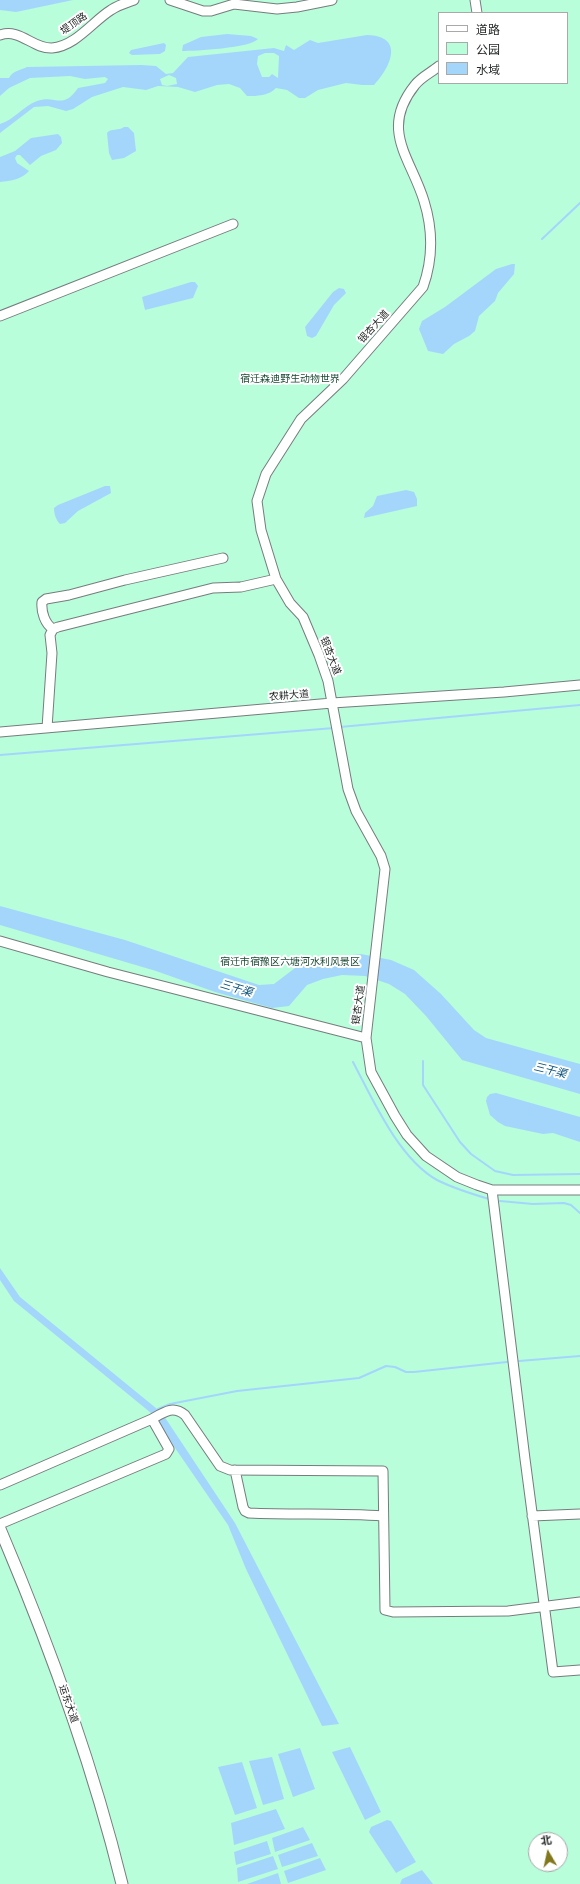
<!DOCTYPE html>
<html>
<head>
<meta charset="utf-8">
<style>
	body { margin:0 }
	#map { position:relative; width:580px; height:1884px; overflow:hidden; background:#f5fbfc; font-family:"Varela Round","Noto Sans SC",sans-serif }
	canvas { display:block }
	.legend { position:absolute; left:438px; top:12px; width:130px; height:72px; box-sizing:border-box; background:#fff; border:1px solid #a8a9a9; margin:0; padding:5px 7px; list-style:none; font-size:12px; color:#262929 }
	.legend li { display:flex; align-items:center; gap:8px; height:20px }
	.legend b { width:20px; border:1px solid #a8a9a9 }
	.north { position:absolute; left:528px; top:1832px; width:40px; height:40px; box-sizing:border-box; background:#fff; border:1px solid #a8a9a9; border-radius:50%; rotate:351deg; font-size:11px; font-weight:700; line-height:16px; text-align:center; color:#262929 }
	.north::after { content:''; display:block; margin:auto; width:14px; height:18px; background:#81781c; clip-path:polygon(50% 0,100% 100%,50% 72%,0 100%) }
</style>
</head>
<body>
<div id="map">
<canvas width="580" height="1884"></canvas>
<ul class="legend">
<li><b style="height:5px;background:#fff"></b>道路</li>
<li><b style="height:11px;background:#b8fedb"></b>公园</li>
<li><b style="height:11px;background:#a4d6fc"></b>水域</li>
</ul>
<div class="north">北</div>
</div>
<script>
const g = document.querySelector('canvas').getContext('2d');
g.lineJoin = 'round';
function paint(path, color) { g.fillStyle = color; g.fill(path, 'evenodd'); }
function stroke(path, color, width, dash) { g.strokeStyle = color; g.lineWidth = width; g.lineCap = dash ? 'butt' : 'round'; g.setLineDash(dash || []); g.stroke(path); }
function write(font, color, halo, rows, align = 'center') {
  g.font = font + ' "Varela Round","Noto Sans SC",sans-serif'; g.lineWidth = 4; g.setLineDash([]); g.textBaseline = 'middle'; g.strokeStyle = halo; g.fillStyle = color; for (const [text, x, y, turn = 0] of rows) {
    g.save(); g.translate(x, y); g.rotate((+turn || 0) * Math.PI / 180); g.textAlign = isNaN(turn) ? turn : align; if (halo) g.strokeText(text, 0, 0); g.fillText(text, 0, 0); g.restore();
  }
}
paint(new Path2D(`
	M0 0H580V1884H0ZM439 13H567V83H439ZM536 1840H560V1864H536Z`), '#b8fedb');
paint(new Path2D(`
	M0 0H73L16 12 0 10Z
	M227 34 251 36 258 39C251 48 195 51 182 51L183 45 201 37Z
	M367 35C405 36 391 67 374 85H362L346 83 318 90 305 98H299L287 90 276 88C268 96 258 96 247 96L240 88 229 84 217 85 195 92 178 87 158 86 146 90 123 87 92 97 73 109 66 111 48 106 34 107 0 133V124C14 120 23 106 37 101 56 94 62 111 78 88L105 83 108 79 105 77 85 79 70 76 30 78 9 88 0 96V78H9C12 71 21 70 27 67L141 65 156 66 166 74 173 73 188 57 274 48 284 51 286 45 294 50 310 40 318 43ZM265 53H274L279 56 278 78 272 74 269 77H262L257 64 258 56ZM169 75 176 78 177 84 167 86 162 85 160 79Z
	M164 43 166 45 165 51 160 54 132 55 129 53 131 50Z
	M124 127H128L134 133 136 151 124 158 112 160 109 153 107 133C110 128 119 131 124 127Z
	M58 134 61 137 62 143 56 150 41 156 30 165 20 155H17L15 158 17 163 29 171C22 179 11 181 0 182V157L15 151 31 138Z
	M512 264H515L514 274 498 293 495 301 479 316 475 331 469 336 454 344 443 354 428 351 419 329 422 321 445 307 496 269Z
	M191 282H195L198 286 193 298 145 310 142 297Z
	M339 288 344 289 346 293 334 305 316 336 312 338 307 336 305 327 333 292Z
	M105 486H110L111 493 78 511 65 523 60 524C56 520 54 514 54 508L58 505Z
	M406 490 414 492 417 499V506L364 518 365 513 373 506 377 496Z
	M0 906 125 940 259 985 274 984 295 968 312 960 361 954 391 960 414 970 441 994 474 1030 486 1038 580 1064V1094L462 1060 426 1016 405 994 389 984 365 976 342 975 323 979 307 985 289 1006 272 1008 215 992 156 971 0 925Z
	M496 1093 580 1117V1142L553 1133 543 1134 505 1126 498 1122 490 1115 486 1101 487 1097 490 1094Z
	M0 1268 20 1297 162 1413 235 1523 339 1724 322 1726 246 1569 228 1525 151 1413 14 1301 0 1280Z
	M350 1747 381 1812 365 1820 332 1752Z
	M300 1748 315 1789 293 1797 278 1754Z
	M272 1757 284 1799 263 1805 249 1761Z
	M242 1762 257 1808 235 1815 218 1767Z
	M276 1809 285 1829 234 1845 231 1823Z
	M387 1820 391 1821 416 1862 396 1873 369 1832 371 1827Z
	M303 1827 310 1840 275 1852 272 1838Z
	M267 1841 271 1854 236 1865 234 1852Z
	M312 1843 318 1856 282 1867 278 1855Z
	M273 1856 278 1869 238 1882 237 1868Z
	M320 1858 326 1870 288 1883 284 1871Z
	M422 1870 433 1884H400L402 1879Z
	M278 1873 281 1884H247Z`), '#a4d6fc');
stroke(new Path2D(`
	M542 239 580 203
	M340 727 580 705
	M0 755 334 728
	M423 1061V1085L460 1142 471 1154 495 1171 513 1175 580 1174
	M353 1062C373 1100 399 1159 437 1180 453 1188 472 1194 489 1199
	M500 1201 533 1204 564 1203 571 1205 580 1213
	M519 1361 580 1356
	M158 1409 170 1404 237 1391 359 1378 386 1366 395 1367 406 1372H414L507 1362`), '#a4d6fc', 2);
const minor = new Path2D(`
	M170 0 203 11H211L234 4 277 9 297 7 332 0
	M475 0 477 13
	M0 35C20 28 33 49 52 48 76 46 93 21 111 10 118 5 126 3 134 0
	M439 66C432 72 421 77 415 85 379 130 411 158 424 201 433 230 433 259 423 287L343 379 301 419 266 474 257 501 261 530 276 579 290 603 303 617 319 655 328 681 348 789 356 811 381 856 385 869 366 1038 371 1072 395 1116 407 1135 426 1156 457 1177 477 1185 492 1190H580
	M0 316 233 224
	M53 629C45 624 41 612 42 602L46 599 69 595 125 580 223 558
	M47 728 52 653 50 635 53 629 58 627 213 588 241 587 276 579
	M0 732 332 703 504 692 580 685
	M0 941 108 972 366 1038
	M492 1190 525 1459 553 1672 580 1670
	M152 1419C164 1412 173 1405 185 1415L220 1466 230 1470 383 1471 385 1610 393 1612 508 1611 580 1602
	M235 1470 243 1507 245 1511 249 1513C294 1515 338 1513 383 1516
	M0 1485 152 1419 169 1449 166 1454 0 1524
	M532 1516 580 1514`);
const major = new Path2D(`
	M0 1529C49 1644 92 1762 122 1884`);
stroke(minor, '#767c7d', 11);
stroke(major, '#767c7d', 13);
stroke(minor, '#fff', 9);
stroke(major, '#fff', 11);
write('10px', '#262929', '#fff', [
	["堤顶路",74,24,-35],
	["银杏大道",374,327,-48],
	["银杏大道",330,656,69],
	["农耕大道",289,696,-5],
	["银杏大道",359,1005,-82],
	["运东大道",68,1704,71]
]);
write('10px', '#1b4935', '#fff', [
	["宿迁森迪野生动物世界",290,379],
	["宿迁市宿豫区六塘河水利风景区",290,962]
]);
write('italic 11px', '#064f77', '#fff', [
	["三干渠",236,989,17],
	["三干渠",550,1071,14]
]);
</script>
</body>
</html>
